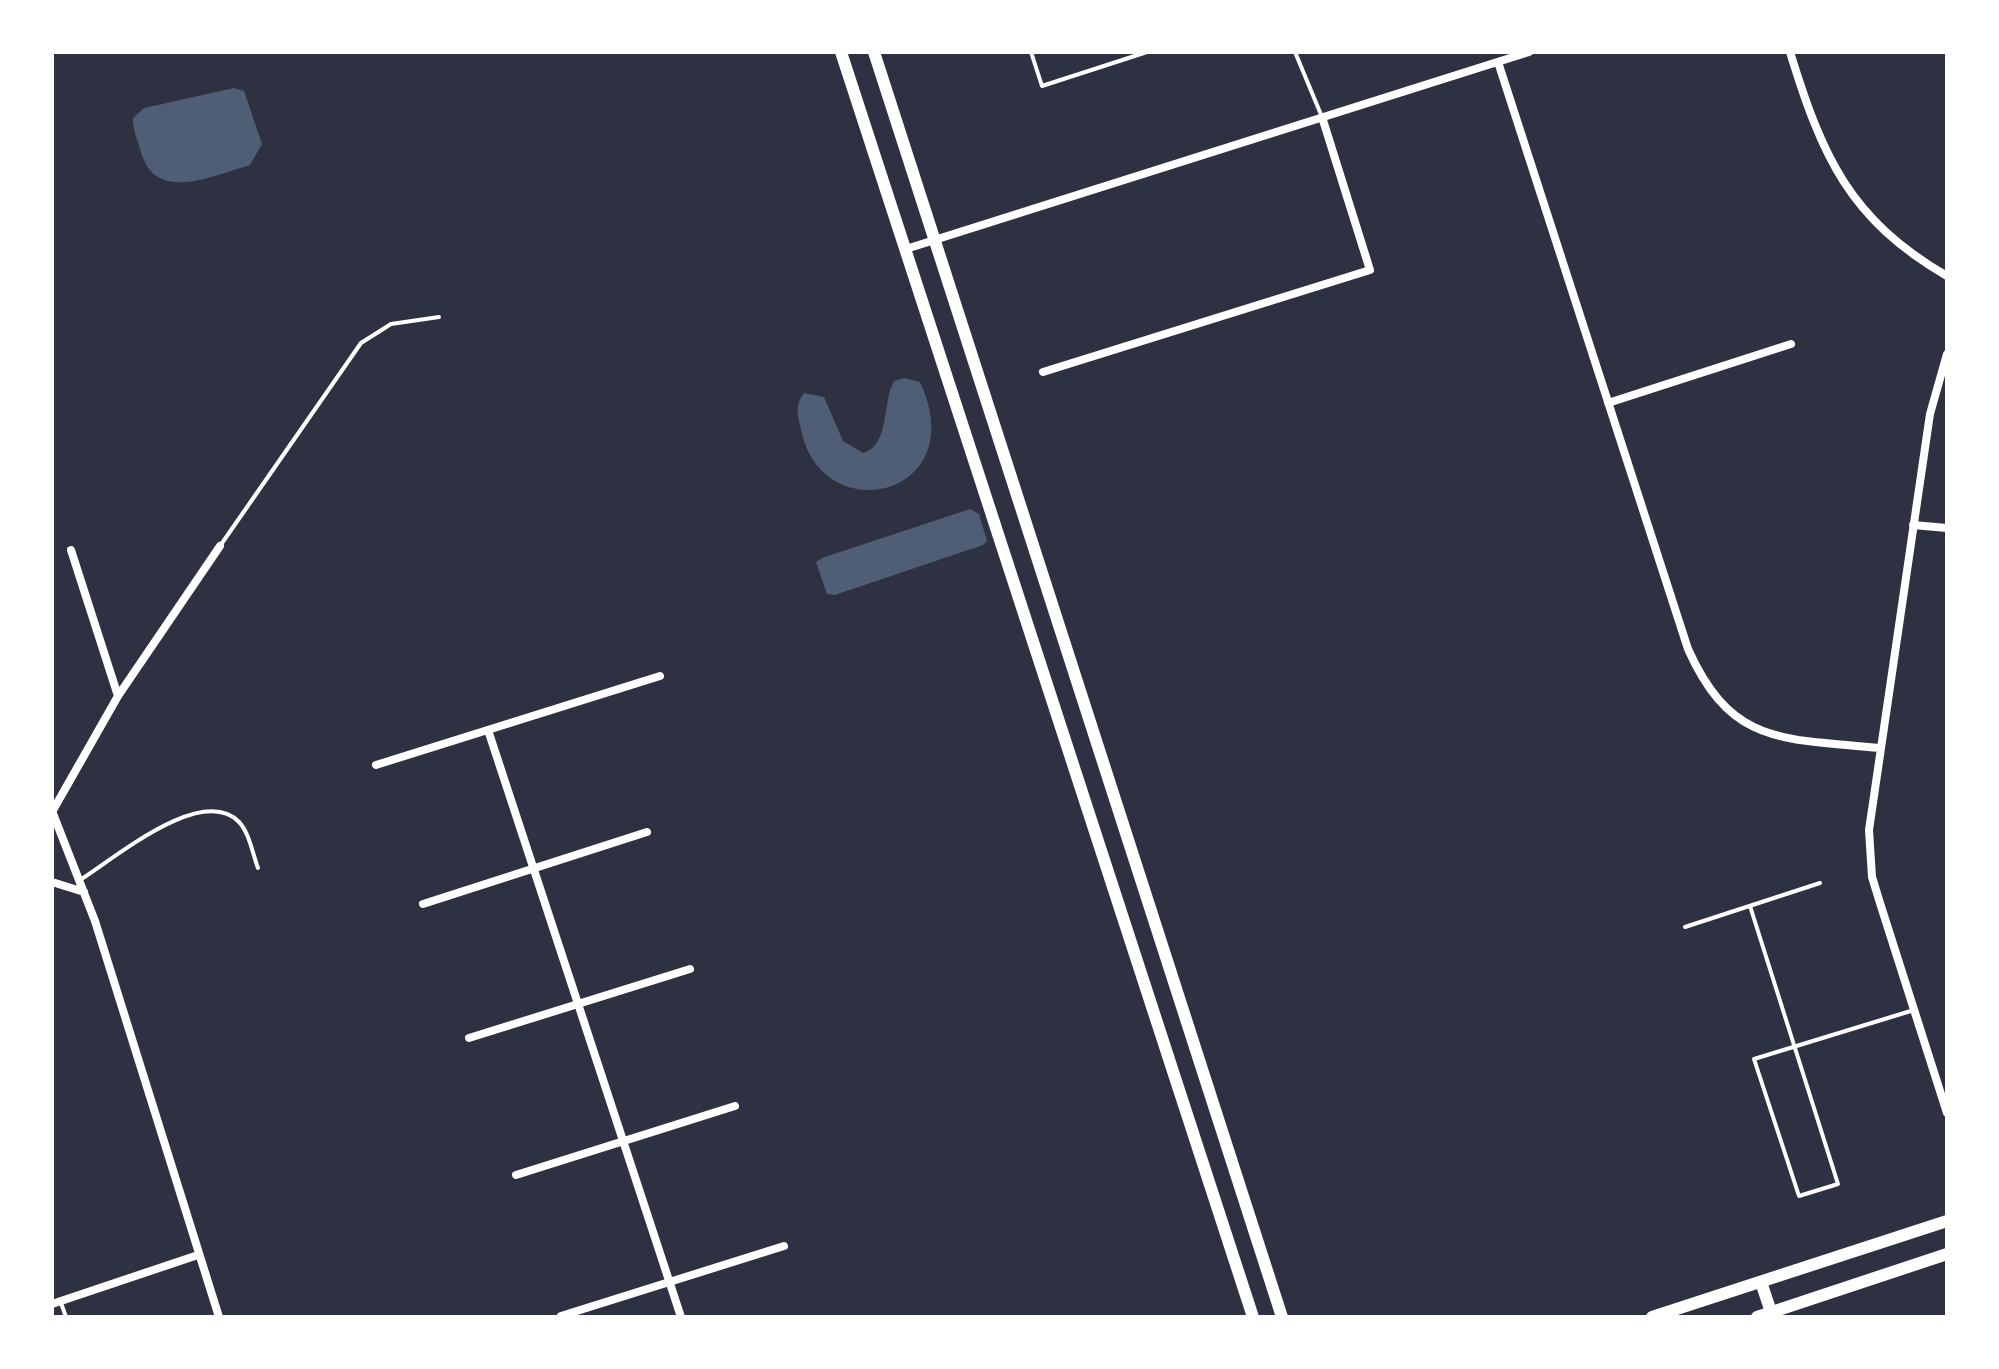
<!DOCTYPE html>
<html>
<head>
<meta charset="utf-8">
<style>
	body { margin:0 }
	#map { position:relative; width:1999px; height:1369px; overflow:hidden; background:#2d3142; font-family:"Fira Sans Condensed",sans-serif }
	canvas { display:block }
	.frame { position:absolute; inset:0; border:54px solid #fff; pointer-events:none }
</style>
</head>
<body>
<div id="map">
<canvas width="1999" height="1369"></canvas>
<div class="frame"></div>
</div>
<script>
const g = document.querySelector('canvas').getContext('2d');
g.lineJoin = 'round';
function paint(path, color) { g.fillStyle = color; g.fill(path, 'evenodd'); }
function stroke(path, color, width, dash) { g.strokeStyle = color; g.lineWidth = width; g.lineCap = dash ? 'butt' : 'round'; g.setLineDash(dash || []); g.stroke(path); }
paint(new Path2D(`
	M234 88 244 91 262 144 250 165C215 175 157 203 142 155 138 142 133 131 133 118L144 108Z
	M904 378 920 382C973 496 825 530 802 434 799 418 793 407 804 393L824 397 843 441 863 453C890 446 882 402 894 381Z
	M970 509 979 514 987 541 983 545 835 595 827 594 816 562 822 558Z`), '#4f5d75');
stroke(new Path2D(`
	M1031 52 1042 86 1147 52
	M1295 52 1322 117
	M220 546 361 343 391 324 439 317
	M80 880C115 858 202 784 239 822 249 832 253 855 258 868
	M1750 906 1838 1184 1799 1196 1754 1059 1914 1010
	M1685 927 1820 883
	M61 1303 66 1317`), '#fff', 4);
stroke(new Path2D(`
	M1790 52C1822 156 1849 219 1947 276
	M1498 62 1688 649C1732 747 1784 738 1880 748
	M906 249 1529 52
	M1947 354 1930 414 1869 830 1872 877 1880 903 1947 1113
	M1043 372 1370 270 1322 117
	M1608 403 1791 344
	M1913 525 1947 528
	M71 550 118 696
	M488 730 681 1317
	M376 765 660 676
	M52 811 95 921 219 1317
	M52 812 118 696 220 546
	M52 882 84 892
	M423 904 647 832
	M469 1038 690 969
	M516 1175 735 1106
	M52 1304 198 1255
	M561 1316 784 1246`), '#fff', 8);
stroke(new Path2D(`
	M841 52 1253 1317
	M874 52 1282 1317
	M1761 1282 1771 1312
	M1652 1317 1947 1221
	M1757 1317 1947 1254`), '#fff', 12);
</script>
</body>
</html>
